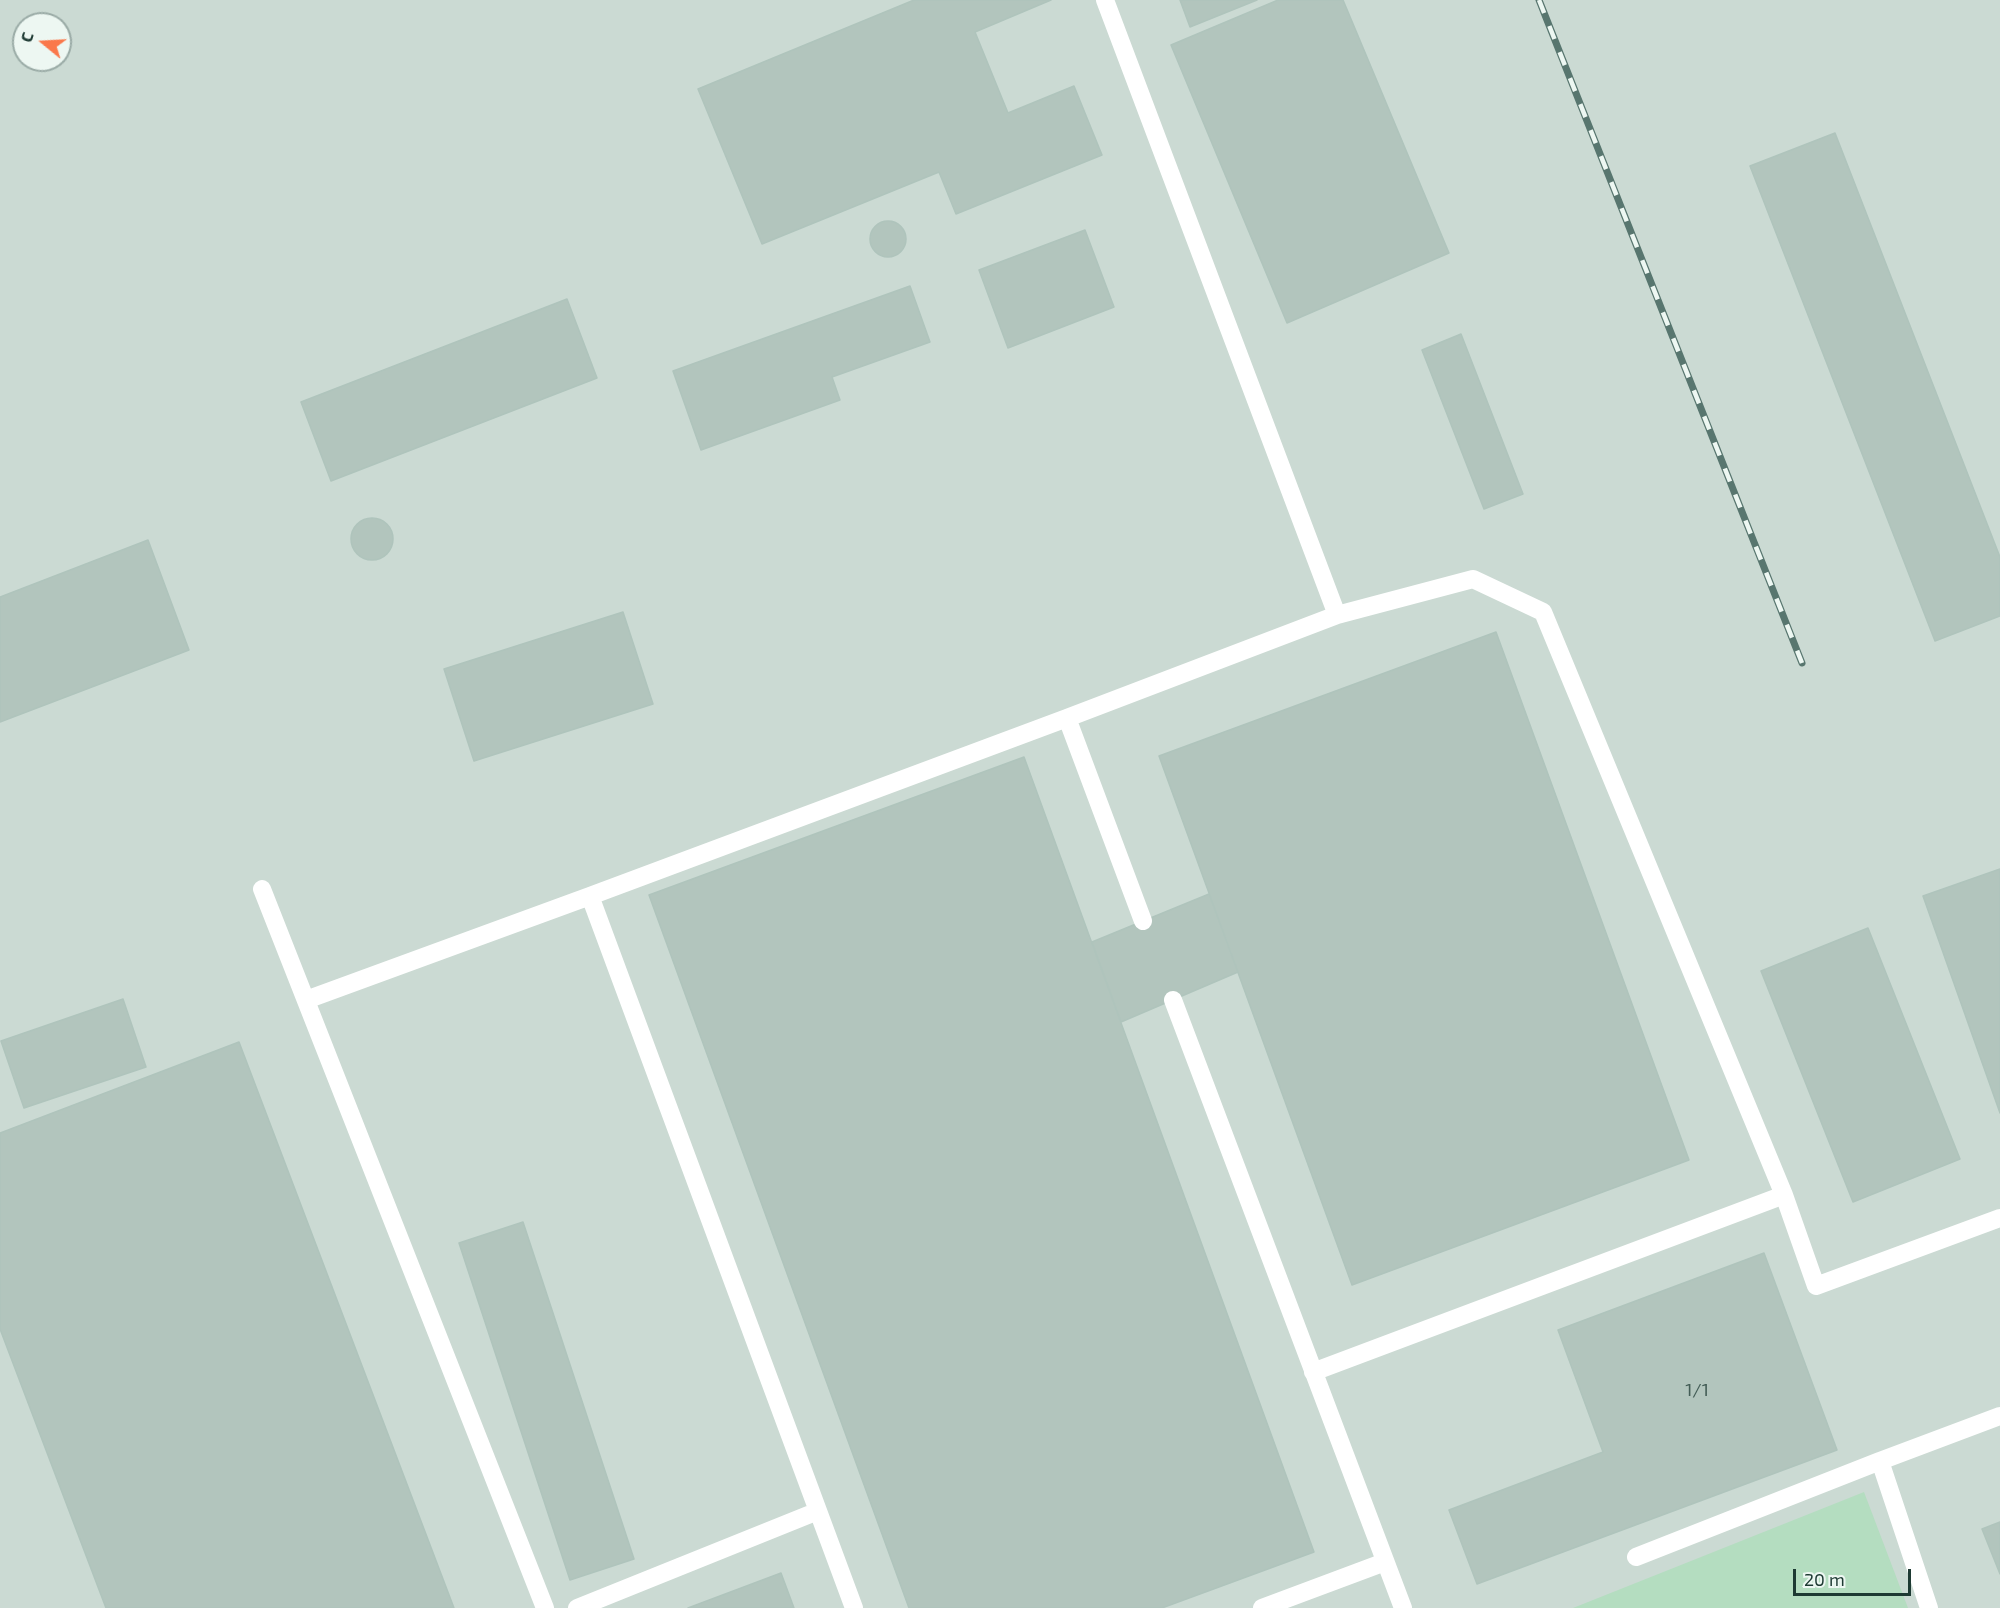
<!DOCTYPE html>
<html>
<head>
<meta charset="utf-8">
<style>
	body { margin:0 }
	#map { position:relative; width:2000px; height:1608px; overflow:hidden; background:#ddeae4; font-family:"Exo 2",sans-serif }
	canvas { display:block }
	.north { position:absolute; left:12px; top:12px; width:60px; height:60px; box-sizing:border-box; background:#edf7f2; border:2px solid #9aaba6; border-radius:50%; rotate:288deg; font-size:16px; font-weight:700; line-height:24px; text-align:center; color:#1e3a33 }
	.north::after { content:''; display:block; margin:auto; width:21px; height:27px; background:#fa784b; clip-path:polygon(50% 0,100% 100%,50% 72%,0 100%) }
	.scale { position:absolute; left:1793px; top:1569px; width:118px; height:27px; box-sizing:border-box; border:3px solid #1e3a33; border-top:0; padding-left:8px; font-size:18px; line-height:21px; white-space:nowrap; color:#1e3a33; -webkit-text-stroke:4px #edf7f2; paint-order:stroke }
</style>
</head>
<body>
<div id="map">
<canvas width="2000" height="1608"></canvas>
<div class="north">С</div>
<div class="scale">20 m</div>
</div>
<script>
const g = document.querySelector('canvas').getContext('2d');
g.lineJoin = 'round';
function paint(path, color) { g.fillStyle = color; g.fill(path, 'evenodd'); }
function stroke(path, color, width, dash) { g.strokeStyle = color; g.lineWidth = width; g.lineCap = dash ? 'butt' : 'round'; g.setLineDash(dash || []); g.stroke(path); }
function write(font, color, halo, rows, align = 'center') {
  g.font = font + ' "Exo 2",sans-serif'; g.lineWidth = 4.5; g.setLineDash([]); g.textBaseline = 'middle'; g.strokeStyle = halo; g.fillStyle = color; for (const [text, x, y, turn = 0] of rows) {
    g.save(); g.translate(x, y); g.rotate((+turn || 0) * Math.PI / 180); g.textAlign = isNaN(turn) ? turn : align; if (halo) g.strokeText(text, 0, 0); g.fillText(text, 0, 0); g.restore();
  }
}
paint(new Path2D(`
	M0 0H2000V1608H0ZM24 24H60V60H24Z`), '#cbdad3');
paint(new Path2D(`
	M1864 1492 1908 1608H1573Z`), '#b4ddc0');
const building = new Path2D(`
	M914 0H1051L975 32 1008 113 1074 86 1102 155 956 214 939 172 762 244 698 89Z
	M1180 0H1257L1190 27Z
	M1278 0H1343L1449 253 1287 323 1171 45Z
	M1835 133 2000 557V616L1935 641 1750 166Z
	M870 239a18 18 0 1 1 36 0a18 18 0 1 1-36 0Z
	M1085 230 1114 307 1008 348 979 270Z
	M910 286 930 342 832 377 840 400 701 450 673 371Z
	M567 299 597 378 331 481 301 402Z
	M1461 334 1523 494 1484 509 1422 350Z
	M351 539a21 21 0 1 1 42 0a21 21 0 1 1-42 0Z
	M148 540 189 650 0 722V597Z
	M623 612 653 704 474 761 444 669Z
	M1496 632 1689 1160 1352 1285 1159 756Z
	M1024 757 1314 1552 1162 1608H909L649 895Z
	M2000 869V1113L1923 896Z
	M1209 894 1238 972 1121 1022 1092 942Z
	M1868 928 1960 1159 1853 1202 1761 971Z
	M123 999 146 1067 24 1108 1 1041Z
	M239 1042 454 1608H106L0 1329V1133Z
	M523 1222 634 1559 570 1580 459 1243Z
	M1764 1253 1837 1450 1477 1584 1449 1510 1603 1452 1558 1330Z
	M2000 1522V1574L1982 1529Z
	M781 1573 794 1608H688Z`);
paint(building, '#b2c5bd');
stroke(building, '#afc4bc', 1.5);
stroke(new Path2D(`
	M1105 0 1337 615 1067 718 1143 921
	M262 889 545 1608
	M306 1000 590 896
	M1173 1000 1403 1608
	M1784 1195 1816 1286 2000 1218
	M1313 1372 1784 1195 1543 612 1473 579 1337 615
	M1880 1461 2000 1416
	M1636 1557 1880 1461 1929 1608
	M577 1608 818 1511
	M854 1608 590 896 1067 718
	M1262 1608 1385 1562`), '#fff', 18);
const rail = new Path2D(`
	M1539 0 1802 663`);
stroke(rail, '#58766f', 7);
stroke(rail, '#edf7f2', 4.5, [14]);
write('18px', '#435d56', null, [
	["1/1",1697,1390]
]);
</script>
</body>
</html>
